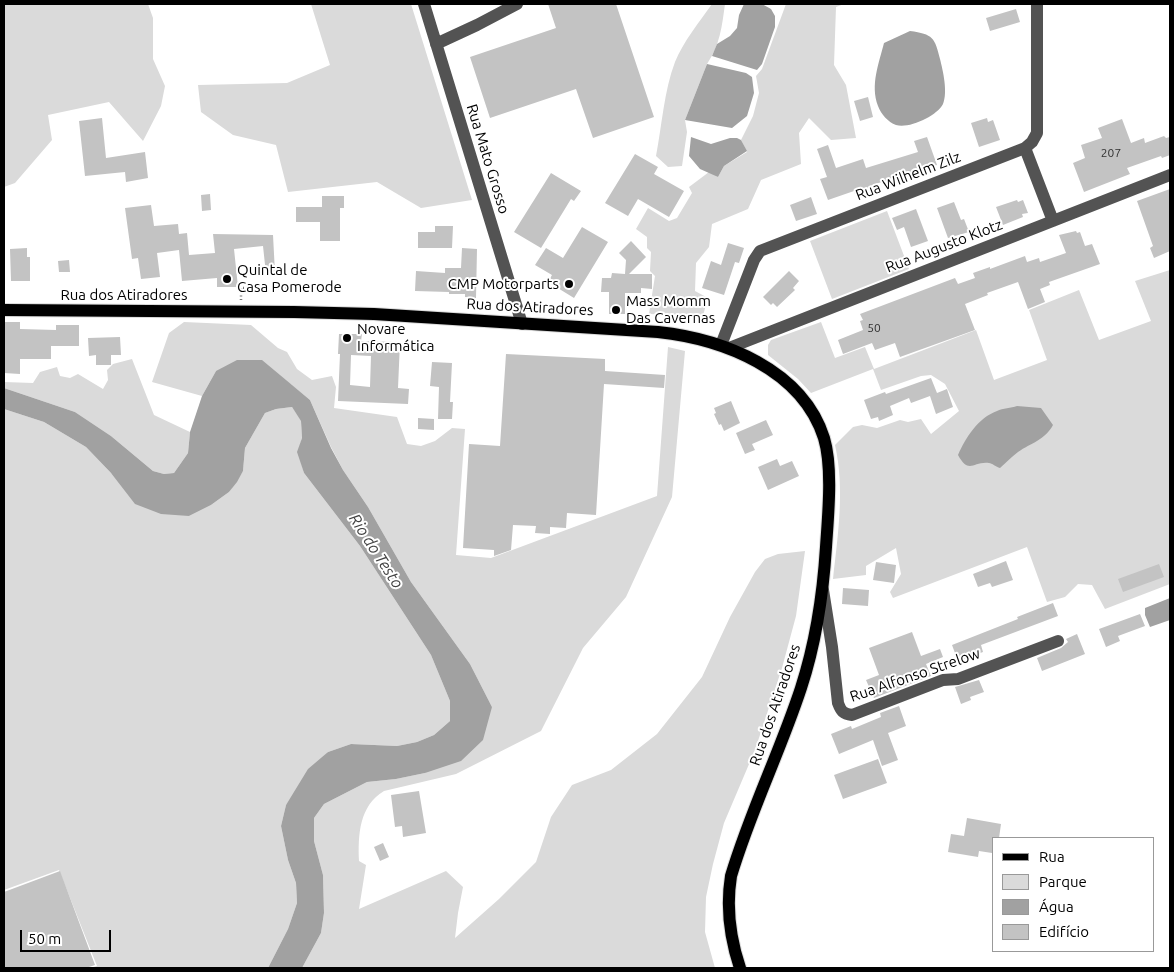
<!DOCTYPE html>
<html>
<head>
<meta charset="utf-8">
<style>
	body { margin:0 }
	#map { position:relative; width:1174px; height:972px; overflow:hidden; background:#fff; font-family:Ubuntu,sans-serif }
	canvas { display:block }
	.frame { position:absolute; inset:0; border:5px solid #000; pointer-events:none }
	.legend { position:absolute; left:992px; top:837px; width:162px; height:115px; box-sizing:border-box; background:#fff; border:1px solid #999; margin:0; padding:6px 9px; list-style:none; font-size:15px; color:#000 }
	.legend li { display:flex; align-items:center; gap:10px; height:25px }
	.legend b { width:25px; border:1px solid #999 }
	.scale { position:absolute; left:20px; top:930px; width:91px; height:22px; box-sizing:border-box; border:2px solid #000; border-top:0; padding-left:6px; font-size:15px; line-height:18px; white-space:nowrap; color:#000; -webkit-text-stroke:4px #fff; paint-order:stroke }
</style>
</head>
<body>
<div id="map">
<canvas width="1174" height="972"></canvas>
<div class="frame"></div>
<ul class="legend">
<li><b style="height:6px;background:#000"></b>Rua</li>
<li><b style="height:14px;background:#dadada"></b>Parque</li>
<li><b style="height:14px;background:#a1a1a1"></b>Água</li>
<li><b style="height:14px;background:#c3c3c3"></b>Edifício</li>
</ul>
<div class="scale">50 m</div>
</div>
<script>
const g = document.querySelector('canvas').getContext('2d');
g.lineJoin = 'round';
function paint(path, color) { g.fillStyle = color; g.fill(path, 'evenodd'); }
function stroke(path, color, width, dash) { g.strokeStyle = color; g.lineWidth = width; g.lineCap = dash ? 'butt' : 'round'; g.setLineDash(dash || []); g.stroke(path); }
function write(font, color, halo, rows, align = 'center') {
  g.font = font + ' Ubuntu,sans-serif'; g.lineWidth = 4; g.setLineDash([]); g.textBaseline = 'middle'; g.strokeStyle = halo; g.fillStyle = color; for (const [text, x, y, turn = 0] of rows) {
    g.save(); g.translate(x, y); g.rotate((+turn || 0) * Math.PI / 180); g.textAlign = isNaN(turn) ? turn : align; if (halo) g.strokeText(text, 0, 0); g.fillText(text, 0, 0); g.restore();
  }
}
paint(new Path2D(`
	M4 4H148L153 18V59L165 86 161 106 143 141 109 102 48 115 52 140 15 183 4 187Z
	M311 4H411L472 200 421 208 377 182 288 192 276 145 233 135 201 112 198 85 287 83 330 65Z
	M712 4H725C722 26 720 45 707 64L685 120 687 132 682 166 668 167 656 156C662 125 664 91 675 62 683 42 700 21 712 4Z
	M786 4H844L836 7 834 65 846 85 856 138 831 140 809 118 799 133 801 164 761 180 748 209 712 224 709 247 696 263 695 291 708 298 702 319 680 315 649 314 655 276 650 271 651 252 647 248V237L636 229 648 208 669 221 677 218 692 193 689 187 709 172 718 177 724 166 747 152 741 140 753 116 759 93 756 76 762 69Z
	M887 211 909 269 832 299 810 241Z
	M1170 270V584L1105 609 1092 585 1078 584 1065 597 1047 602 1027 547 893 598 890 592 901 574 896 548 866 566V575L833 579C838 535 845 489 835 445L853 427 862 425 877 428 900 420 908 422 921 419 931 434 959 411 945 384 931 375 921 376 881 390 873 369 811 393 798 379 768 355V345L771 340 821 322 835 358 865 347 874 369 976 330 994 380 1047 360 1029 310 1079 290 1099 340 1151 321 1135 281Z
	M184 322 251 325 278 348 287 352 297 369 312 380 332 376 336 387 334 408 397 417 407 444 421 446 435 441 452 428 465 429 456 555 491 558 657 496 668 347 685 351 672 497 626 597 583 648 541 731 456 774 384 791C359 806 358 835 359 861L366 865 359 909 446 871 463 887 458 913 455 938 499 899 536 862 551 817 572 785 611 770 657 734 702 677 730 617 755 572 765 559 778 554 805 551 796 616 782 668 755 750 724 823 713 864 706 897 705 932 715 968H302L321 933 324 913 323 875 314 841V818L324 804 367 782 396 779 425 773 492 707 470 664 411 582 368 507 343 470 331 447 310 400 289 383 216 371 202 396 152 382 169 333Z
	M132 359 154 415 190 432 188 453 174 473 164 474 153 471 111 436 75 412 4 388V382L33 383 40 372 57 367 60 376 70 378 78 374 103 389 108 380 107 370 113 364Z
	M292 407 301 420 302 438 298 452 304 473 360 546 431 655 450 701V721L434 735 417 742 397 746 351 744 328 752 286 805 281 826 288 860 296 883 297 903 288 929 268 968H90L97 966 59 870 4 890V409L44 422 86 447 111 473 189 516 211 505 229 492 243 471 245 448 265 413 276 409Z`), '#dadada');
paint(new Path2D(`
	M744 4H762L771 9 775 16V27L762 64 757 70 712 56 717 44 730 36 737 28 739 15Z
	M910 31C933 34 935 38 940 59 943 71 948 92 943 104 937 116 909 129 896 125 888 122 881 114 878 106 870 85 879 63 884 43Z
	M707 64 746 73 752 77 754 93 747 116 732 128 685 120Z
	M691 137 711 144 730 138H737L741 140 747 151 724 166 718 177 700 169 689 156Z
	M237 360H262L310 400 331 448 343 470 368 507 411 582 470 664 492 707 483 740 461 761 425 773 396 779 367 782 324 804 314 818V841L323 875 324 913 321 933 302 968H268L288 929 297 903 296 883 288 860 281 826 286 805 308 769 328 752 351 744 397 746 417 742 434 735 450 721V701L431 655 360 546 304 473 297 452 302 438 301 421 292 407 276 409 265 413 245 448 243 471 237 482 229 492 211 505 189 516 161 514 135 504 111 473 86 447 44 422 4 409V388L75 412 111 436 153 471 164 474 174 473 188 453 190 432 202 396 216 371Z
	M1017 406 1041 408 1053 425C1045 440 1031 443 1018 452 1011 457 1006 463 1000 468 996 467 992 463 989 463 973 461 969 475 958 455 966 437 978 418 997 411 1003 408 1011 408 1017 406Z
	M1170 598V620L1150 627 1145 615V608Z`), '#a1a1a1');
paint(new Path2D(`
	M548 4H616L654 117 593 138 576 89 490 118 470 57 556 28Z
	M1016 9 1020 22 990 31 986 18Z
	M868 97 873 117 860 121 854 101Z
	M102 118 106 158 145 152 148 178 126 182 125 172 85 176 79 121Z
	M987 118 988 122 993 120 1000 140 979 147 971 123Z
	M1122 119 1131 143 1144 138 1145 143 1164 136 1166 138 1170 137V155L1162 158 1161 156 1127 168 1130 174 1084 192 1073 163 1085 158 1081 145 1102 138 1098 128Z
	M927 137 937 165 872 185 873 188 855 194 854 191 828 200 820 179 827 177 817 149 828 145 836 168 863 159 866 168 918 152 914 141Z
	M635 154 658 167 654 174 684 191 669 217 638 199 628 216 605 203Z
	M551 173 581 191 574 201 571 199 541 248 514 232Z
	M1170 189V251L1154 258 1150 248 1153 246 1137 201Z
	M210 194 211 210 202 211 201 195Z
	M322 196H344V208H340V241H320V222H296V207H322Z
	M811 197 817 214 796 221 790 205Z
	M1017 200 1018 202 1023 200 1028 213 1022 214 1023 217 1003 225 996 207Z
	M954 202 961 220 964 219 969 232 948 238 937 208Z
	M151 205 154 226 178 224 179 234 187 233 189 255 215 253 213 234 273 235 275 273 266 274 263 246 234 249 238 287H217V278L182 281 179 250 157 253 160 277 141 279 138 258 132 259 125 208Z
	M916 209 928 241 911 247 904 227 897 230 892 218Z
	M435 226H453L452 248H418V232H435Z
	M582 227 608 242 574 298 548 282 552 275 535 265 546 248 563 258Z
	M1076 231 1077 233 1080 232 1085 246 1092 244 1100 264 1049 282 1050 285 1040 289 1045 302 1028 309 1018 282 987 293 988 295 965 304 975 330 900 357 895 343 875 350 872 343 843 354 838 340 863 330 860 321 863 320 860 314 955 278 958 284 975 278 973 273 990 267V269L1025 256 1027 262 1039 258 1040 262 1066 253 1059 235Z
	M631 241 646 257 629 274H652V289L641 288V293H625V314H609V292H601L602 278H611L612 273 625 274 626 260 619 253Z
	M728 243 744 248 739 263 735 262 724 295 702 288 711 261 721 265Z
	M27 248V257H30V281H11L10 249Z
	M462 248 477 249 476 298 465 297V294H449V292L415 291 416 271 445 273V268H461Z
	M69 260 70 272H59L58 261Z
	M789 271 799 281 793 288 795 290 777 307 773 303 771 305 763 297Z
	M4 322H20V329L56 330V325H79V346H51V359H20V374L4 373Z
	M339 334H362L361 341 400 342 398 388 409 389 408 404 338 401 340 354H338ZM351 355 371 356 370 387 350 385Z
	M120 337 121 355H111V365H96V355L89 356 88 338Z
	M506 354 605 359V371L665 375 664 388 604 384 596 515 567 513 566 528 550 527V534L535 533 536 526 513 525 511 550 494 556V550L463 548 469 444 500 446Z
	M432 362 452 363 450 402H453L452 419H438L439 387 430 386Z
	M931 378 937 393 947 389 953 407 936 414 930 396 911 403 909 398 890 406 893 415 879 421 878 417 871 419 864 400 885 392 886 394Z
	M731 401 740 423 724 431 721 424 719 425 714 414 716 413 714 408Z
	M418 418 434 419V430L418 429Z
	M766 420 773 435 752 444 755 450 745 454 736 433Z
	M777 459 780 466 792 461 799 476 768 490 758 467Z
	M1006 561 1013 580 992 587 990 583 978 587 973 574Z
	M876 562 896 565 894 583 873 580Z
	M1159 564 1164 577 1123 592 1118 579Z
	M843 588 869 590 868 606 842 604Z
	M1053 603 1058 616 981 645 983 652 958 661 952 645 1018 619 1017 617Z
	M1140 614 1145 626 1118 636 1120 641 1106 647 1099 629Z
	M912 632 921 656 940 649 943 657 926 664 931 676 874 698 866 680 879 675 869 648Z
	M1077 634 1085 654 1042 671 1037 658 1061 648 1068 642 1066 639Z
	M979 680 984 692 970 697 971 700 961 704 955 687Z
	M899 706 906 726 888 733 898 760 882 766 873 740 839 754 831 734 851 726 852 729 881 717 880 713Z
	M878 759 887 783 843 799 834 775Z
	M419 791 426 833 403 837 402 826 395 827 391 795Z
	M967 818 1001 824 999 838H993L992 853 979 851 978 857 948 852 951 834 964 836Z
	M383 843 389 857 380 861 374 847Z
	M60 871 95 965 86 968H4V892Z`), '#c3c3c3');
const major = new Path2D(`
	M4 310 294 312 374 314 658 332C723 339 802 369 824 438 833 468 828 516 826 547 823 595 816 642 801 688 780 752 750 812 731 876 726 907 730 938 740 968`);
stroke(major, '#dbdbdb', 14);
stroke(new Path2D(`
	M241 300V288H292`), '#757575', 2.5, [1, 2.5]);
stroke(new Path2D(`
	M424 4 522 324
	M436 44 477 25 517 4
	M1025 148 1053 221
	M721 345 754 260 760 251 1025 148 1032 142 1037 133V4
	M729 348 1170 175
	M823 590 832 647 838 703C841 711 843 714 852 715L943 680 958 679 1058 641`), '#535353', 12);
stroke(major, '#000', 12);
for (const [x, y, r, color] of [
	[227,279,5,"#000"],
	[569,284,5,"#000"],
	[616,310,5,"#000"],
	[347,338,5,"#000"]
]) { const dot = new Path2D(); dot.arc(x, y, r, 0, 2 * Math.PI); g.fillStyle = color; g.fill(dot); stroke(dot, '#fff', 2); }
write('12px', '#313131', null, [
	["207",1111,153],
	["50",874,328]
]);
write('15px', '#000', '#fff', [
	["Rua Mato Grosso",488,159,73],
	["Rua Wilhelm Zilz",908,176,-21],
	["Rua Augusto Klotz",944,246,-21],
	["Rua dos Atiradores",124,295],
	["Rua dos Atiradores",530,307,3],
	["Rua Alfonso Strelow",915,675,-19],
	["Rua dos Atiradores",775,705,-71]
]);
write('15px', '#000', '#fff', [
	["Quintal de",237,270],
	["Casa Pomerode",237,287],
	["CMP Motorparts",559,284,"right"],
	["Mass Momm",626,301],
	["Das Cavernas",626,318],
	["Novare",357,329],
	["Informática",357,346]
], 'left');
write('italic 16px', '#424242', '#fff', [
	["Rio do Testo",376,551,57]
]);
</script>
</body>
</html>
